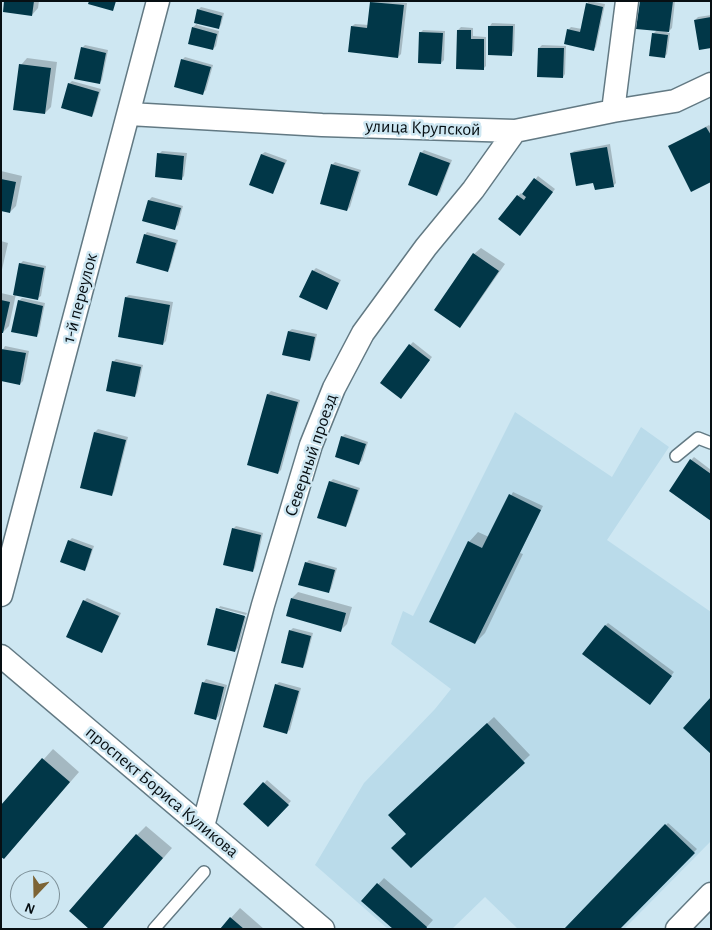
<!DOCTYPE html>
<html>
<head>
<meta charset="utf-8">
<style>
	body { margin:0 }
	#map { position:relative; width:712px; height:930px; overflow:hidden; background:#cee7f2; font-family:"Alegreya Sans",sans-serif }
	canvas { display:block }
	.frame { position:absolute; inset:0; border:2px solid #070f13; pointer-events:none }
	.north { position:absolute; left:10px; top:870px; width:50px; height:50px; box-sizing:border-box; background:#cee7f2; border:1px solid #7e9199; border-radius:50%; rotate:201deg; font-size:14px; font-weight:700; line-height:20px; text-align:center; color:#070f13 }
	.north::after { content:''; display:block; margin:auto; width:18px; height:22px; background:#7d6435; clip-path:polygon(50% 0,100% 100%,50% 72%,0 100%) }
</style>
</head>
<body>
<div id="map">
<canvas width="712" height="930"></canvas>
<div class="frame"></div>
<div class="north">N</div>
</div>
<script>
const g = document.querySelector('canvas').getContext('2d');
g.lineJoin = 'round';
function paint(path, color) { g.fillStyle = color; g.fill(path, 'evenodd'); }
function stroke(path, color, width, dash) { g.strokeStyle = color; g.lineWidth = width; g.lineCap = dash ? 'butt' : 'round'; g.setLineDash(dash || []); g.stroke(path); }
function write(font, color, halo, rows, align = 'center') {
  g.font = font + ' "Alegreya Sans",sans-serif'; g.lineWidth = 5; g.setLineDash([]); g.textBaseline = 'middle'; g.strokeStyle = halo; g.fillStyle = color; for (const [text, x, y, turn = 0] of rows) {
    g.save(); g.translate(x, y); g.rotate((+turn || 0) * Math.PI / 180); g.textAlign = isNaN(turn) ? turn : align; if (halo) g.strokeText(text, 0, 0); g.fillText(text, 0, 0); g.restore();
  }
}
paint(new Path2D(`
	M515 412 612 477 641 427 669 447 607 540 711 612V841L624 929H518L485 897 452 929H388L315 865 364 783 435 709 451 689 391 644 403 611 413 616Z`), '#badbea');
paint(new Path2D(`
	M6 1H39L38 8 32 15Z
	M372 1 407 3 401 54 398 57 352 26 355 24 369 25Z
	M589 1 605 4 596 47 593 50 568 30 571 27 582 29 587 4Z
	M641 1H675L672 28 667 33H670L667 54 664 57 653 34 657 30Z
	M201 7 224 13 221 25 218 28 198 23 197 25 219 31 216 46 213 49 193 27 198 23V10Z
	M711 15V47L695 20 698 17Z
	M492 23 515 24 514 51 512 54 490 26Z
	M461 27 473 28V36L486 37V66L483 69 458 30Z
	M423 30 445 31 444 60 441 63 420 33Z
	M85 45 108 50 102 80 99 83 82 48Z
	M542 45 566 46 565 74 563 77 539 48Z
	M185 57 213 65 206 90 203 93 182 60Z
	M27 58 57 62 51 107 45 113 21 65Z
	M72 81 101 89 94 113 92 116 69 84Z
	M709 125 711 127V181L669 146Z
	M610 144 616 183 613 186 594 181 572 153 574 151Z
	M424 150 452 160 440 192 437 195 421 153Z
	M162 151 187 153 184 176 181 179 159 154Z
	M265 152 287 160 275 189 272 192 251 185 262 154Z
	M335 162 361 170 350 207 347 210 332 165Z
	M1 171 22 176 16 206 10 212 1 210Z
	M538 176 555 189 522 231 518 196 521 193 523 195Z
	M152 197 183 206 178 225 175 228 144 220 149 200Z
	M147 232 178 240 170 268 168 270 145 235Z
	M1 241 8 243 1 274Z
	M481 248 505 264 466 320 460 326 474 254Z
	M23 261 46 266 41 296 38 298 16 294 9 326 3 332H1V293L14 296 20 264Z
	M316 268 341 280 326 309 313 271Z
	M129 295 173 302 166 341 163 344 126 297Z
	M22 298 45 303 39 333 36 336 19 301Z
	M292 329 317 334 312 357 309 360 289 331Z
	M413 342 432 357 404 394 410 345Z
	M5 346 29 351 23 381 20 384 1 353Z
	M116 359 143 365 137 393 134 396 113 362Z
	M271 391 300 400 281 470 278 473 249 464 268 394Z
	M98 429 128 437 114 492 111 495 81 487 95 432Z
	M345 434 368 442 362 461 359 463 342 437Z
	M694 457 711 470V520L691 460Z
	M333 479 360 488 348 523 346 525 330 482Z
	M513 492 543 506 520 553 523 554 485 633 475 643 469 542 478 532 489 537Z
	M236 526 263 533 255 568 252 571 233 529Z
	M72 538 94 546 87 567 84 570 69 541Z
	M309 560 337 568 331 589 328 592 306 563Z
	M298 592 352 607 347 624 341 630 292 598Z
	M87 598 121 613 104 649 102 652 84 601Z
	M220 606 247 613 246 615 219 608Z
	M218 610 246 617 238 648 235 651Z
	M608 623 674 672 652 701 605 626Z
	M293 628 313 633 305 664 302 667 290 631Z
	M206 679 227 685 219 716 216 718 196 713 204 682Z
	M279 682 301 688 290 730 287 732 276 685Z
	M494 717 530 755 411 867 408 834 396 809Z
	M53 749 79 772 13 848 1 807Z
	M267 780 291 801 268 826 245 804Z
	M668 823 697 849 619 929H566Z
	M146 826 172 848 106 924 137 835Z
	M384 878 433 920 425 929 363 901Z
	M240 908 264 929H221Z`), '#0003');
paint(new Path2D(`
	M4 1H34L32 16 3 12Z
	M89 1H116L113 11 88 4Z
	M640 1H673L669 32 636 29Z
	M370 2 404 5 398 58 348 52 351 26 367 28Z
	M586 3 603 7 594 51 564 44 567 29 580 32Z
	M197 9 222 16 219 29 194 23Z
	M711 17V48L699 50 694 20Z
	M488 26H513L512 56 488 55Z
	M192 27 217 34 213 50 188 44Z
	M457 30H471V39H484V70L456 69Z
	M419 32 443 33 441 64 418 63Z
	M652 33 668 35 665 58 649 56Z
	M81 47 106 53 100 84 74 79Z
	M538 48H564L563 78 537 77Z
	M181 59 211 67 203 95 174 87Z
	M19 64 51 68 45 114 13 110Z
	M68 83 99 92 92 117 61 108Z
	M706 127 711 135V182L691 192 668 146Z
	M607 147 614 187 595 190 593 183 576 186 570 153Z
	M420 152 450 163 437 196 408 185Z
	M157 153 184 156 182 180 155 177Z
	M261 154 285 163 273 194 249 185Z
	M331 164 359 172 347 211 320 204Z
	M534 178 553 192 520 236 498 219 517 195 524 200 526 197 522 194Z
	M1 179 16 182 10 213 1 211Z
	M148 200 181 208 175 230 142 221Z
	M144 234 176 243 168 272 136 263Z
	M473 253 499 271 460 328 434 310Z
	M19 263 44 268 38 300 13 295Z
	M312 270 339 283 327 310 299 297Z
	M125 297 170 305 163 345 118 337Z
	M1 300 10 302 3 333H1Z
	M18 300 43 306 37 337 11 332Z
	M288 331 315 337 310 361 282 355Z
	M409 344 430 360 401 399 380 383Z
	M1 349 26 353 20 385 1 381Z
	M112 361 141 367 135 397 106 391Z
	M267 394 298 402 278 474 247 465Z
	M94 432 126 440 112 496 80 488Z
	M341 436 366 444 359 465 335 457Z
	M690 459 711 474V521L669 491Z
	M329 481 358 490 346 527 317 518Z
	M509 494 541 510 475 644 429 622 468 541 482 548Z
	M232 528 261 535 253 572 223 565Z
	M68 540 92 549 85 571 60 562Z
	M305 562 335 570 329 593 298 585Z
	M291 598 346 613 341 632 286 616Z
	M83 600 119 616 102 653 66 637Z
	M216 608 245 616 235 652 207 645Z
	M605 625 672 676 650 705 582 654Z
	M289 630 311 636 303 668 281 663Z
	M202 682 224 687 216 720 194 714Z
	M275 684 299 691 287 734 263 727Z
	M711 697V754L683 728Z
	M487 723 525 763 411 868 391 848 406 834 388 815Z
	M42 758 70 782 4 859 1 857V805Z
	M263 782 289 805 268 827 243 804Z
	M665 824 695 853 620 929H564Z
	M136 834 163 858 102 929H89L69 911Z
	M377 883 427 927 426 929H393L361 901Z
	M230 917 244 929H220Z`), '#013748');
const service = new Path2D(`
	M676 456 698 438 711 443
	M154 929 204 872`);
const minor = new Path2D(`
	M613 111 627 1
	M129 114 322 125 515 131 613 111 675 101 711 84
	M1 595 158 1
	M1 656 323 929
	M203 826 263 605 311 445 334 388 363 333 426 247 473 190 515 131
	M677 929 711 894`);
stroke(service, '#627983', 14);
stroke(minor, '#627983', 25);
stroke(service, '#fff', 11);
stroke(minor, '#fff', 22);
write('18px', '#070f13', '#cee7f2', [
	["улица Крупской",423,128,2],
	["1-й переулок",80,298,-75],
	["Северный проезд",311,455,-71],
	["проспект Бориса Куликова",162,792,40]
]);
</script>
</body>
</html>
